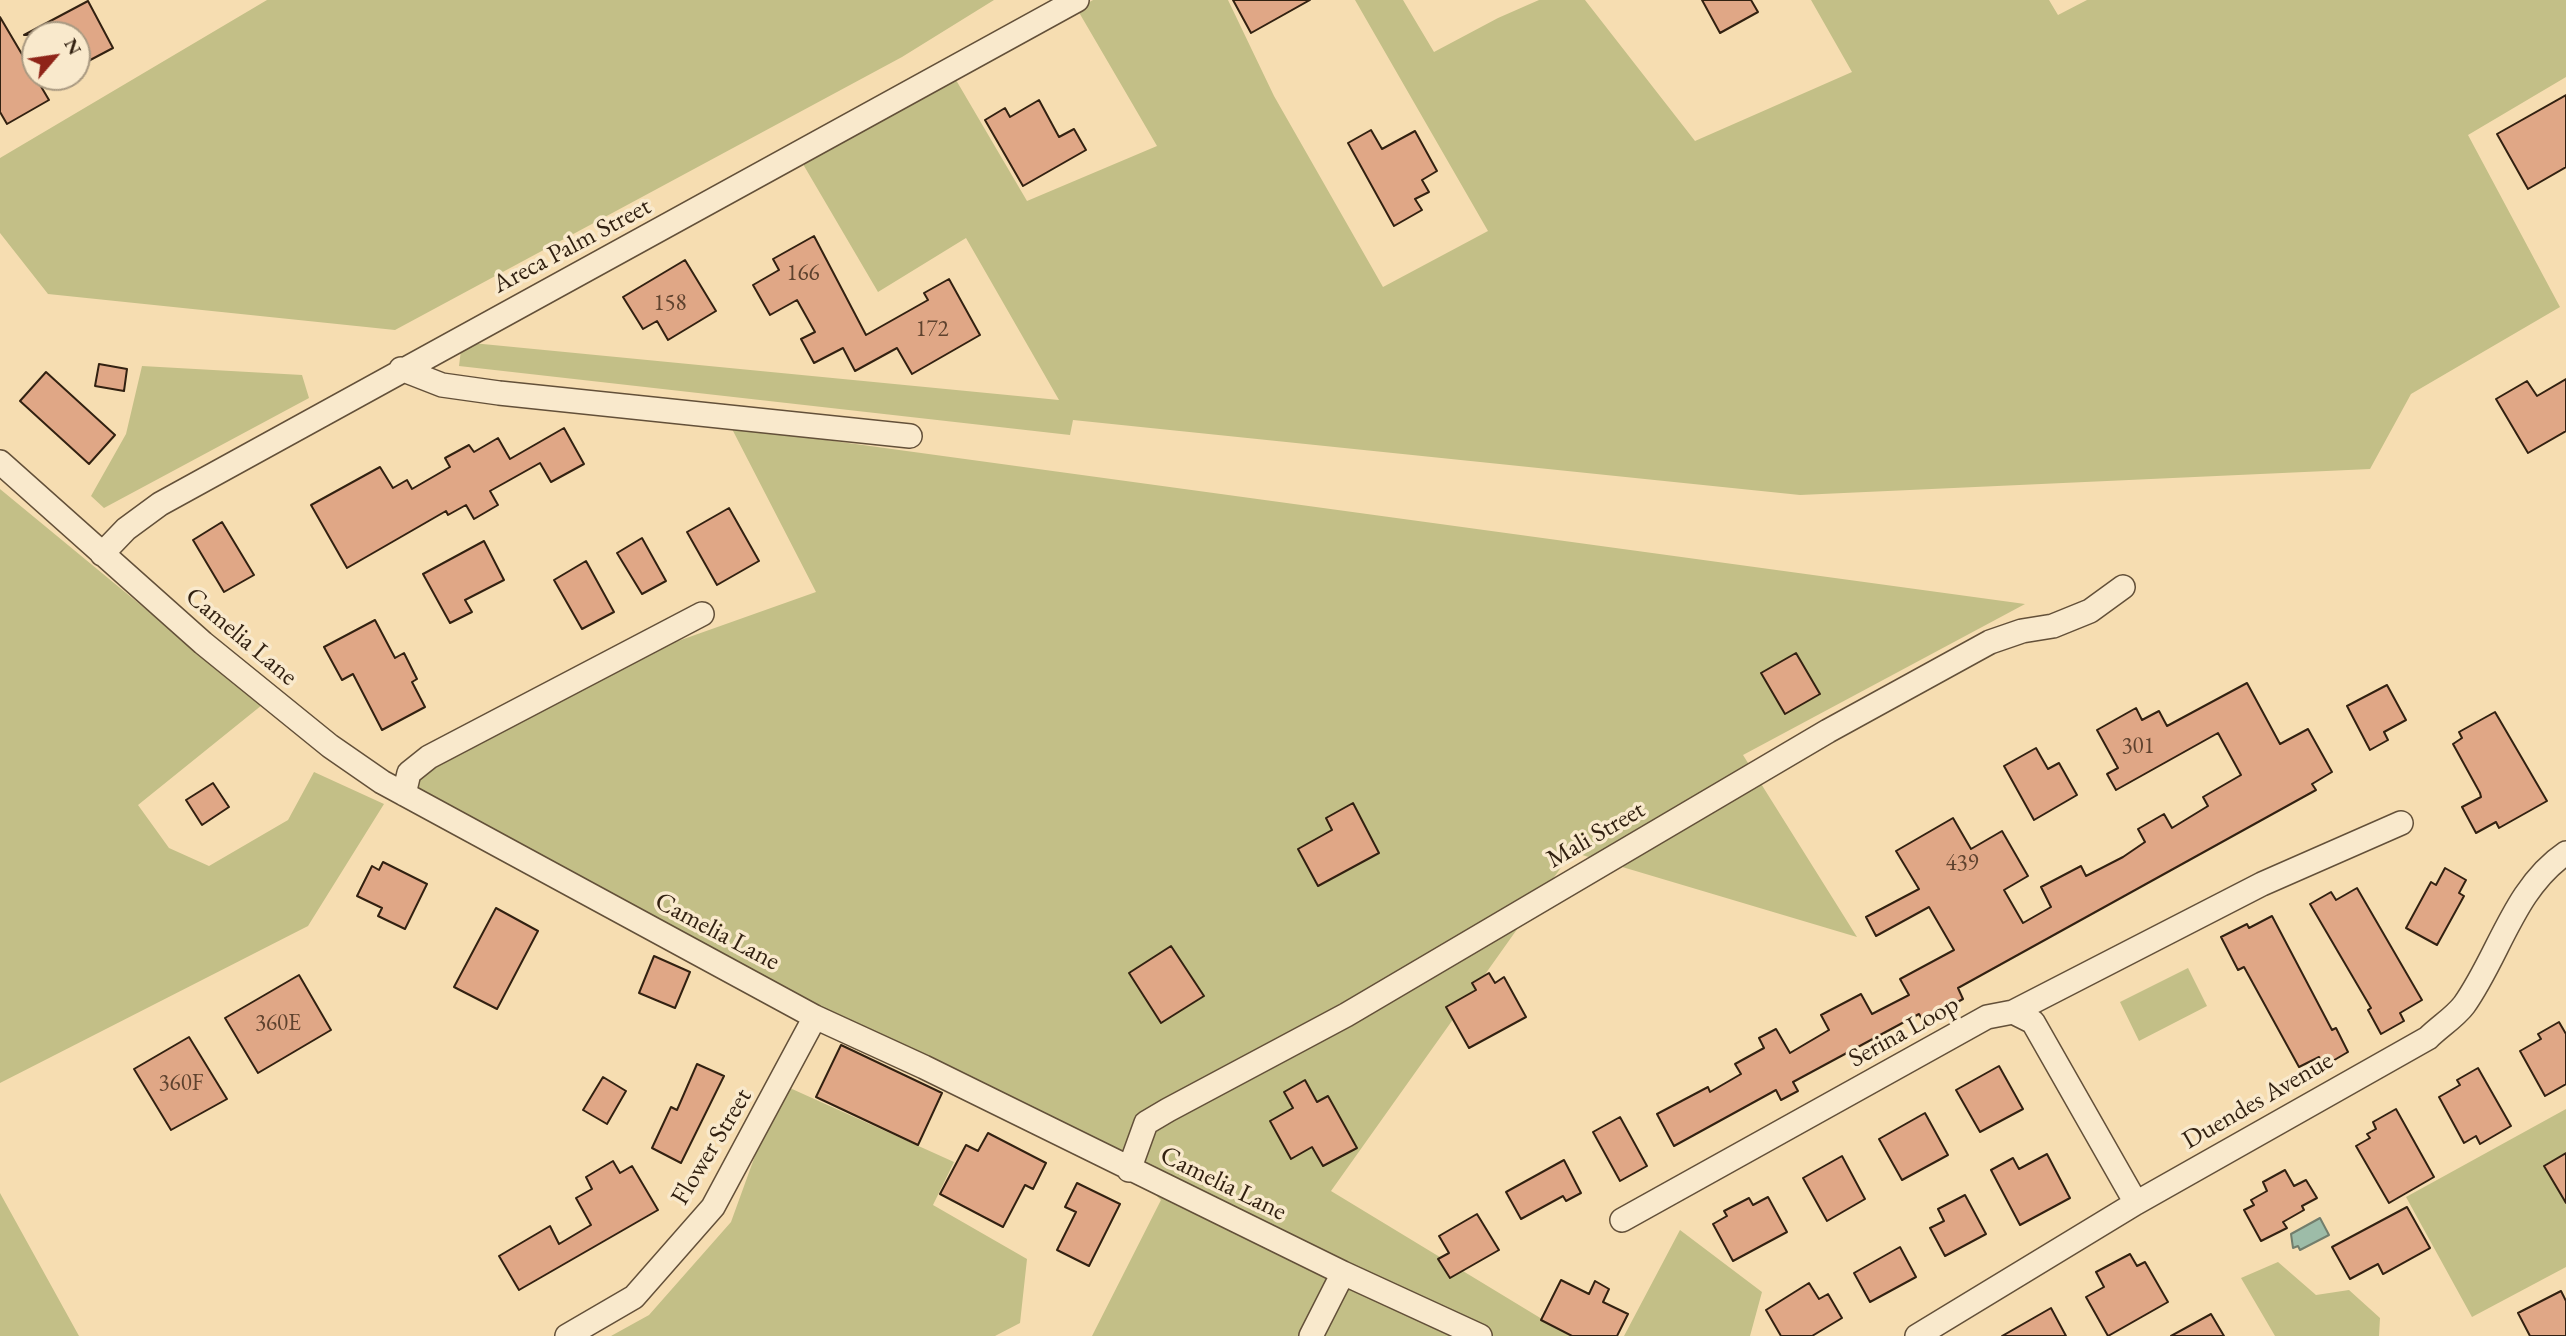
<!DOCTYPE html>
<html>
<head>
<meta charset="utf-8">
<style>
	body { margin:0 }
	#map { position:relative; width:2566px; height:1336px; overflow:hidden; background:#f6ddb1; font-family:"EB Garamond",serif }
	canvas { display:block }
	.north { position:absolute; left:21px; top:21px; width:70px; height:70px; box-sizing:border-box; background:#f9e9cc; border:2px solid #a99981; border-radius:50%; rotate:61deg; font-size:19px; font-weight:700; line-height:28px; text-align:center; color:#322111 }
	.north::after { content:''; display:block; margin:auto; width:24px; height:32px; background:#8f2418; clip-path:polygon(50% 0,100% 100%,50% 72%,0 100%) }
</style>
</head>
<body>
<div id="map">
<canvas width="2566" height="1336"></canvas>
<div class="north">N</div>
</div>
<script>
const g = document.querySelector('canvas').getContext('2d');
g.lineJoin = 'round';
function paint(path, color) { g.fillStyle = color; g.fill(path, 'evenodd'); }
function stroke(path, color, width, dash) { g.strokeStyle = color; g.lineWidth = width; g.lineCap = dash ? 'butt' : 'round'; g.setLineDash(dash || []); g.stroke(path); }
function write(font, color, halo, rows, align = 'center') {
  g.font = font + ' "EB Garamond",serif'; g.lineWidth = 7; g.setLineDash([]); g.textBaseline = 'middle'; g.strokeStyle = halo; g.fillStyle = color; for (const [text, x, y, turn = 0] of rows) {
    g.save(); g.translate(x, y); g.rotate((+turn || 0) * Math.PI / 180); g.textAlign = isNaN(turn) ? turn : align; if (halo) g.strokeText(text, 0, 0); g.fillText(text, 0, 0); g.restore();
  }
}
paint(new Path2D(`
	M267 0H994L902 57 395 330 48 294 0 233V158Z
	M1093 0H1228L1274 96 1383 287 1488 231 1355 0H1403L1434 52 1498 18 1539 0H1585L1695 141 1852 72 1811 0H2049L2058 15 2087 0H2566V77L2468 135 2560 307 2411 394 2370 469 1800 495 1073 420 1070 435 459 366 462 342 1059 400 966 238 878 292 800 159 956 80 1027 201 1157 146 1077 9Z
	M142 366 302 375 309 398 104 508 91 496 126 434Z
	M731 427 2025 604 1743 755 1857 937 1572 852 1331 1191 1570 1336H1092L1161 1200 1129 1170 404 794 414 768 588 673 816 592Z
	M0 489 262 705 138 805 169 848 209 866 288 820 314 772 384 804 308 926 0 1083Z
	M2188 968 2207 1006 2139 1041 2120 1002Z
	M781 1084 954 1162 933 1205 1027 1259 1020 1323 995 1336H611L649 1315 731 1222Z
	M2566 1109V1267L2472 1317 2406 1197Z
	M0 1193 79 1336H0Z
	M1680 1230 1762 1292 1750 1336H1624Z
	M2278 1262 2316 1295 2349 1290 2380 1318 2379 1336H2275L2241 1278Z`), '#c3bf87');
const water = new Path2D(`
	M2320 1218 2329 1235 2300 1250 2298 1246 2293 1248 2291 1234Z`);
paint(water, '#9dbca8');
stroke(water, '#727e6c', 2);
const building = new Path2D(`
	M1233 0H1310L1251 33Z
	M1702 0H1751L1758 12 1720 33Z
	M88 1 113 48 77 67V35H24Z
	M0 17 49 100 7 124 0 112Z
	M2566 95V167L2528 189 2497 134Z
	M1039 100 1059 137 1074 129 1086 150 1023 186 985 120 1005 108 1010 117Z
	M1371 130 1382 149 1415 131 1437 171 1422 180 1429 192 1415 199 1422 210 1394 226 1348 143Z
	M814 236 866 335 928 300 924 293 949 279 980 335 912 374 897 348 855 371 843 348 814 363 801 339 815 332 797 300 770 315 753 285 779 270 773 259Z
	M685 260 716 311 668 340 657 321 643 329 623 297Z
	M99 364 127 369 124 391 95 386Z
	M46 372 115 435 89 464 20 401Z
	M2566 379V431L2528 453 2496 399 2527 381 2537 396Z
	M564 428 584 464 551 482 540 463 490 491 498 505 474 519 466 505 448 515 446 511 347 568 311 505 380 467 393 488 407 480 412 489 450 467 445 458 469 445 474 452 498 438 510 459Z
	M729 508 759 561 717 585 687 532Z
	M222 522 254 575 224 592 193 540Z
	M642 538 666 581 642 594 617 553Z
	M484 541 504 580 465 600 472 612 450 623 423 574Z
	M586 561 614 612 582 629 554 580Z
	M375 620 395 658 404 653 417 679 412 682 425 707 382 730 353 674 342 680 324 647Z
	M1796 653 1820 694 1785 714 1761 673Z
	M2247 683 2280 744 2308 729 2332 772 2312 784 2316 790 1958 988 1963 999 1923 1021 1919 1014 1793 1082 1798 1091 1781 1100 1776 1090 1674 1146 1657 1114 1708 1087 1710 1092 1741 1074 1735 1064 1764 1048 1759 1038 1776 1029 1790 1053 1829 1030 1821 1015 1861 994 1872 1014 1909 995 1900 979 1954 950 1929 907 1876 936 1866 917 1919 889 1896 851 1953 818 1971 849 2002 831 2028 876 2004 890 2023 923 2051 907 2041 887 2081 866 2086 876 2123 857 2145 842 2138 829 2164 814 2172 828 2208 806 2203 797 2241 775 2218 733 2116 790 2107 774 2118 768 2097 730 2136 708 2142 720 2159 711 2167 726Z
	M2387 685 2406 720 2384 732 2388 740 2370 750 2347 706Z
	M2495 712 2547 801 2499 828 2496 822 2476 833 2462 807 2481 797 2480 793 2453 744 2462 738 2459 732Z
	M2036 748 2048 769 2059 763 2077 795 2034 820 2004 766Z
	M213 783 229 807 202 825 186 800Z
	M1353 803 1379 853 1318 886 1298 849 1332 830 1326 818Z
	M383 862 427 884 405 929 378 916 382 908 357 896 372 866 379 870Z
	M2445 868 2466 880 2459 893 2464 896 2437 945 2406 928 2431 882 2436 885Z
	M2357 888 2422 1000 2400 1013 2404 1021 2381 1034 2368 1010 2371 1008 2310 904 2331 892 2336 900Z
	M496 908 538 931 497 1009 454 987Z
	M2272 916 2332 1030 2336 1028 2348 1052 2324 1066 2319 1057 2299 1067 2244 967 2238 970 2221 937 2247 924 2249 928Z
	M1171 946 1204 996 1161 1023 1129 973Z
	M654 956 690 972 675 1008 639 993Z
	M1489 973 1495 983 1504 977 1526 1017 1469 1048 1446 1007 1476 990 1472 983Z
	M299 975 331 1030 258 1073 225 1018Z
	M2559 1022 2566 1034V1084L2545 1096 2520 1051 2541 1039 2538 1034Z
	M189 1037 227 1099 171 1130 134 1069Z
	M841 1045 942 1093 918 1145 816 1097Z
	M697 1064 724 1076 681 1163 652 1148 671 1107 677 1110Z
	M1999 1066 2023 1109 1980 1132 1956 1090Z
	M2478 1068 2511 1126 2480 1144 2476 1136 2464 1143 2439 1097 2460 1085 2457 1080Z
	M603 1077 626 1091 607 1124 583 1110Z
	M1305 1080 1317 1102 1328 1096 1357 1148 1323 1166 1312 1147 1291 1159 1270 1121 1293 1108 1284 1092Z
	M2396 1109 2434 1177 2389 1203 2356 1146 2370 1138 2367 1134 2376 1129 2373 1122Z
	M1925 1113 1948 1155 1902 1180 1879 1139Z
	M1620 1117 1647 1166 1620 1181 1593 1132Z
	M988 1133 1046 1163 1033 1189 1025 1185 1003 1227 940 1194 966 1145 978 1151Z
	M2566 1153V1203L2544 1166Z
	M2047 1154 2070 1198 2020 1225 1991 1170 2013 1158 2019 1169Z
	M1842 1156 1865 1199 1827 1221 1803 1178Z
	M1564 1160 1581 1193 1566 1201 1563 1196 1521 1219 1506 1192Z
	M613 1161 620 1173 632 1166 658 1210 519 1290 499 1256 550 1226 559 1244 591 1225 576 1198 592 1189 586 1177Z
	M2285 1170 2294 1186 2306 1180 2317 1198 2302 1206 2304 1210 2283 1222 2287 1228 2261 1241 2244 1210 2254 1205 2251 1200 2267 1191 2263 1182Z
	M1077 1183 1120 1204 1089 1266 1057 1250 1076 1212 1065 1207Z
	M1965 1195 1986 1234 1945 1256 1930 1228 1944 1221 1938 1209Z
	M1768 1197 1787 1232 1733 1261 1713 1224 1727 1216 1724 1211 1749 1198 1753 1205Z
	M2407 1207 2430 1248 2383 1274 2378 1264 2350 1279 2332 1247Z
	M1477 1214 1499 1250 1450 1278 1438 1259 1449 1253 1439 1236Z
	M1900 1247 1916 1277 1870 1302 1854 1273Z
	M2130 1254 2137 1266 2145 1262 2168 1302 2108 1336 2086 1297 2104 1287 2096 1272Z
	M1561 1280 1589 1294 1595 1281 1609 1289 1603 1302 1628 1314 1617 1336H1572L1541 1320Z
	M1809 1283 1819 1299 1828 1294 1842 1318 1812 1336H1781L1766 1310Z
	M2561 1291 2566 1301V1336H2530L2518 1313Z
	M2051 1308 2066 1336H2002Z
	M2211 1314 2224 1336H2171Z`);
paint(building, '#e0a786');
stroke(building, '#322111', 2);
const minor = new Path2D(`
	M401 369 442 385 499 393 910 436
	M0 462 203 643 330 746 382 782 815 1017 924 1067 1343 1273 1480 1336
	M102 554 126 529 160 504 1077 0
	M404 794 409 773 429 757 702 614
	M2013 1012 2262 884 2401 823
	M1129 1170 1146 1123 1168 1110 1346 1015 1828 731 1990 642 2022 631 2053 626 2090 611 2123 587
	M1622 1220 1987 1017 2013 1012 2033 1022 2136 1203
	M567 1336 634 1297 713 1207 815 1017
	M1311 1336 1343 1273
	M1917 1336 2136 1203 2428 1038C2439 1027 2455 1017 2464 1005 2499 956 2514 888 2566 853`);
stroke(minor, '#635039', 26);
stroke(minor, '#f9e9cc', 23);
write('23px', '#5e422e', null, [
	["166",803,274],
	["158",670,304],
	["172",932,330],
	["301",2138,747],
	["439",1962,864],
	["360E",278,1024],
	["360F",181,1084]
]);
write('26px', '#322111', '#f9e9cc', [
	["Areca Palm Street",572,246,-28],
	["Camelia Lane",241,637,40],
	["Mali Street",1596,835,-30],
	["Camelia Lane",717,932,28],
	["Serina Loop",1904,1032,-29],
	["Duendes Avenue",2258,1101,-30],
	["Flower Street",712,1147,-59],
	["Camelia Lane",1223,1184,26]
]);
</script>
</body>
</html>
